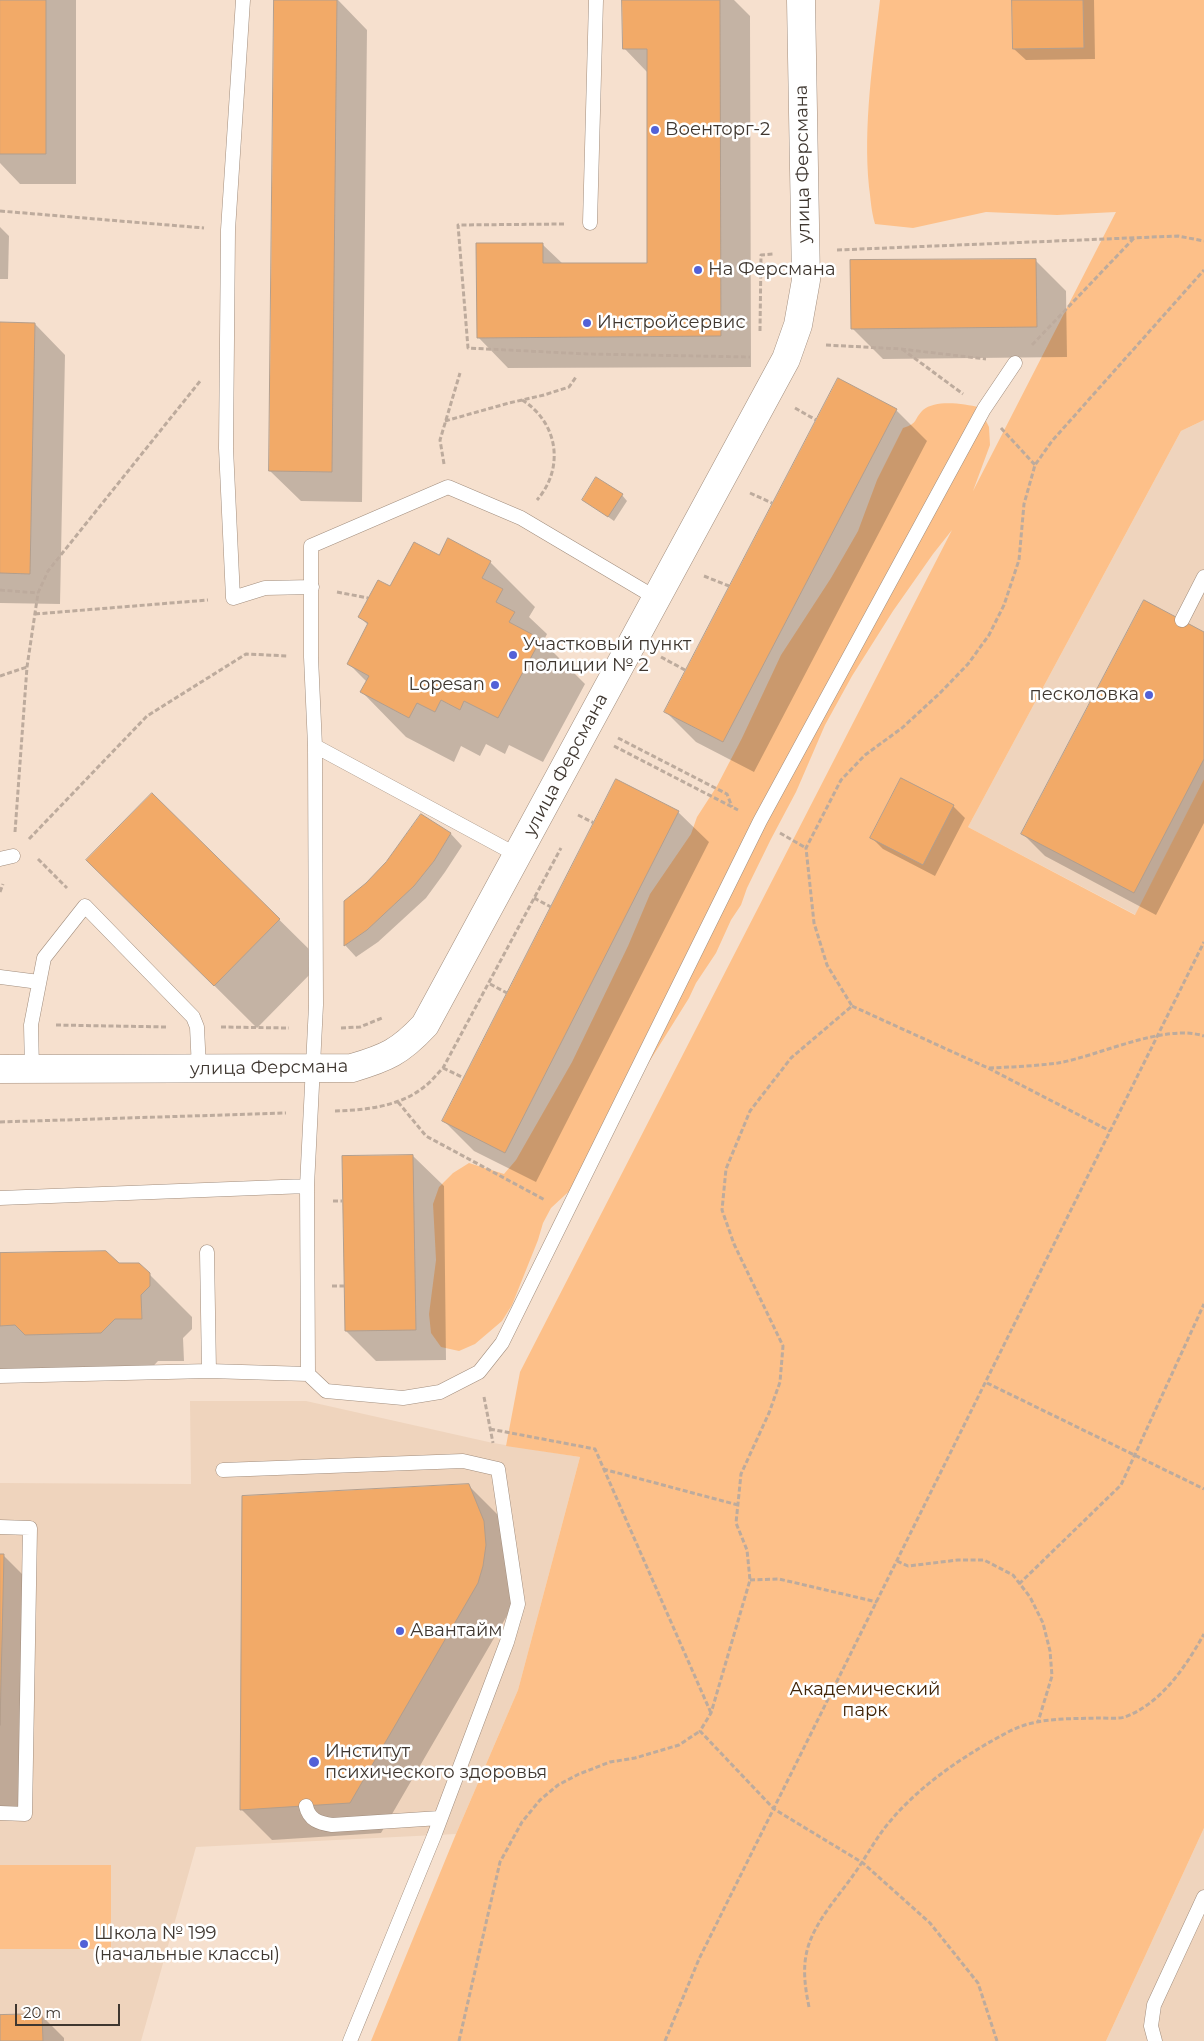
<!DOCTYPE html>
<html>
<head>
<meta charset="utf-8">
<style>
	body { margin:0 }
	#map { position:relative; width:1204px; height:2041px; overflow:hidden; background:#f6e0ce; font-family:Montserrat,sans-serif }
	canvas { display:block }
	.scale { position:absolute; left:15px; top:2004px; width:105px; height:22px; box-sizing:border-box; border:2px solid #3f3730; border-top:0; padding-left:6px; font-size:15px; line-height:18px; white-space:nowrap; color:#3f3730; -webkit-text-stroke:4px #fff; paint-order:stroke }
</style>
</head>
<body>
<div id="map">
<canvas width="1204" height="2041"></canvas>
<div class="scale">20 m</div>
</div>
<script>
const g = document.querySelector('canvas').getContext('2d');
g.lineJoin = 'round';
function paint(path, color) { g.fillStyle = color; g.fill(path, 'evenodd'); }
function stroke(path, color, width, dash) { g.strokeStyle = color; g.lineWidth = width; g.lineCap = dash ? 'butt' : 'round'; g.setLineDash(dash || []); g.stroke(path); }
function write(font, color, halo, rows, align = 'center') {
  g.font = font + ' Montserrat,sans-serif'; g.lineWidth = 5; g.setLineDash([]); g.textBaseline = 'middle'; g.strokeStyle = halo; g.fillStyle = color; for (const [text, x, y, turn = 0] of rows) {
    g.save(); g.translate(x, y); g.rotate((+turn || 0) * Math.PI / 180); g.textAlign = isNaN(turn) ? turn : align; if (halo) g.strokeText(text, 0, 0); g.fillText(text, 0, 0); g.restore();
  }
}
paint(new Path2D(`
	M1204 420V779L1136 915 968 827 1181 431Z
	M190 1401H306L493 1443 580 1457 518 1690 456 1834 196 1847 141 2041H0V1483L191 1484Z
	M1204 1828V2041H1106Z`), '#efd4bd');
paint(new Path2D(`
	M880 0H1204V420L1181 431 968 827 1135 915 1204 779V1828L1106 2041H371L456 1834 518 1690 580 1457 506 1446 520 1372 952 530 933 554 893 611 852 676 825 725 796 792 771 839 747 888 741 905 731 920 716 953 696 983 689 998 631 1091 578 1183 551 1208 543 1223 538 1240 512 1305 502 1321 475 1344 459 1351 441 1347 431 1333 429 1314 436 1260 433 1204 439 1187 453 1173 469 1163 504 1174 516 1160 572 1062 628 946 650 894 691 834 697 817 717 786 742 738 781 655 831 578 858 531 877 480 903 428C919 423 913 420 923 410 936 399 964 404 979 407L989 427 990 445 973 491 1116 212 1057 215 986 212 913 228 875 224C871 210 871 201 869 187 863 125 873 61 880 0Z
	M0 1865H111V1949H0Z`), '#fdc089');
paint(new Path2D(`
	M0 0H76V184H20L0 163Z
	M275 0H338L367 30 362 502 301 501 270 471Z
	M624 0H734L750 16 751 367 508 368 478 337 542 244 563 264H648V73L624 48Z
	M1014 0H1094L1095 59 1026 60 1014 49Z
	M0 227 9 236 8 279H0Z
	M1035 260 1066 291 1067 357 883 359 852 328Z
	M0 323 35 324 65 355 60 604 0 603Z
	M896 410 927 441 754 772 696 742 665 711Z
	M622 495 627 501 614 521 583 499Z
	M440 557 490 562 535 607 529 617 547 634 543 642 585 684 543 762 509 745 505 754 486 744 480 756 461 746 454 762 406 737 362 692 367 682 348 663 368 625 360 617 390 587Z
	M1204 633V823L1156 915 1045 856 1023 834Z
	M152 794 322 962 257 1028 130 902Z
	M953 806 965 818 935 876 883 849 872 838Z
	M678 812 709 842 536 1182 474 1151 444 1121Z
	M421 815 451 834 462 846 445 872 426 898 378 942 356 957 345 945V902L367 884 387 863Z
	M413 1156 444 1186 446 1360 376 1361 346 1331Z
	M0 1255 119 1265 139 1264 192 1317V1329L183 1338 184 1361H158L144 1376 69 1377 59 1368 0 1369Z
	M468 1485 499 1516 513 1597 508 1614 381 1833 272 1840 241 1809Z
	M0 1555H3L34 1586 29 1817 0 1816Z
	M0 2016H42L64 2038V2041H0Z`), '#0003');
const building = new Path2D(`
	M0 0H46V154H0Z
	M274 0H337L332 472 269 471Z
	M622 0H720L721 336 477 338 476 243H543V263H647V49H623Z
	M1012 0H1083L1084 48 1013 49Z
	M1036 259 1037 327 851 329 850 260Z
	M0 322 35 323 30 574 0 573Z
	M838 378 897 409 723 742 664 712Z
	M596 477 623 494 608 517 582 500Z
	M448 538 491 561 482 578 503 589 496 602 515 612 509 622 541 639 498 718 464 701 460 710 441 700 435 712 417 703 409 718 360 692 369 676 347 664 368 623 358 617 378 580 390 586 414 542 439 555Z
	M1144 600 1204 632V759L1134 893 1021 834Z
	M901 778 954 805 923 865 870 838Z
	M616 779 679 811 505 1153 442 1121Z
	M152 793 280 919 214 986 86 860Z
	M421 814 451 833 434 861 414 886 367 930 344 946V901L366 883 386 862Z
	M413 1155 416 1330 345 1331 342 1156Z
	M106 1251 119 1263H139L150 1273V1286L141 1295 142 1319H115L101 1333 25 1335 15 1325 0 1326V1253Z
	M469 1484 484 1521 486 1545 483 1566 478 1583 350 1803 240 1810 242 1496Z
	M0 1554H4L0 1725Z
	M42 2014 43 2041H0V2015Z`);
paint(building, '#f2aa68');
stroke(building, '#b29e8d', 1);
const service = new Path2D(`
	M243 0 228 230 226 448 233 598 265 588 312 587
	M590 223 596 0
	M656 598 521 518 448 487 311 546V657L315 746 316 1005 307 1186 308 1374 326 1391 403 1398 440 1392 479 1372 502 1343 760 821 984 409 1015 363
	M1182 620 1204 577
	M315 746 517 855
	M0 859 13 856
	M0 977 39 982
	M32 1069 31 1025 44 958 85 906 193 1017 197 1027 199 1069
	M0 1198 307 1186
	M209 1371 308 1374
	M0 1376 209 1371 207 1252
	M223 1470 463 1461 498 1469 518 1604 507 1642 434 1836 350 2041
	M0 1527 30 1528 25 1814 0 1813
	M306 1806C309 1820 319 1823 332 1825L440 1818
	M1155 2041 1151 2026 1154 2005 1204 1897`);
const minor = new Path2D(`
	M0 1069 352 1068C386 1058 400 1052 425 1025L786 359 798 325 806 280 801 0`);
stroke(service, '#a18d7d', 15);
stroke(minor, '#a18d7d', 29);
stroke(new Path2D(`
	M0 211 204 228
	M564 224 458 225 468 348 588 354 750 357
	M837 250 1178 236 1204 241
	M760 331 761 255 774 254
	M826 345 901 349 986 359
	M1032 345 1135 237
	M902 349 963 394
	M522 400C558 422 565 468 537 500
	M795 408 816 420
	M445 421 509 403 544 395 569 387 576 377
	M1001 428 1035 465
	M444 464 440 440 460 373
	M750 493 772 503
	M704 576 729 586
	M0 590 38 593
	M337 592 368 598
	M35 614 208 600
	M661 657 685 670
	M0 676 27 667
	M618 738 727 794 732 807
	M614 746 738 810
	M578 815 594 823
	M15 832 27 667 38 593 48 571 201 380
	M780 833 806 848
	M29 839 147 716 246 654 287 656
	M38 859 67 888
	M0 892 3 884
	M534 898 551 907
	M490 984 507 993
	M852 1006 988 1068 1110 1131
	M56 1025 167 1027
	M221 1027 289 1028
	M341 1028 360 1027 382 1018
	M443 1068 464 1078
	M989 1068C1012 1067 1036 1066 1058 1063 1099 1056 1164 1023 1204 1036
	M398 1102 426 1136 545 1200
	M335 1111C365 1110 399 1107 424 1087 431 1082 437 1074 443 1068L561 848
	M0 1122 286 1113
	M333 1201H342
	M332 1286H344
	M987 1383 1204 1489
	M484 1397 493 1443
	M490 1429 595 1449 711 1713
	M603 1469 738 1505
	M897 1561 908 1566 958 1560H984L1013 1575 1030 1597 1043 1623 1050 1651 1052 1676 1038 1722
	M750 1580 779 1579 877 1602
	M1019 1584 1121 1485 1204 1304
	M809 2007C805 1987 802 1967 808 1947 816 1921 836 1899 852 1877 863 1862 872 1845 883 1830 915 1788 964 1755 1010 1731 1038 1717 1069 1719 1099 1718 1107 1718 1118 1719 1125 1717 1162 1703 1186 1666 1204 1634
	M459 2041 500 1862 522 1822 540 1800 558 1785 579 1774 610 1762 635 1758 679 1745 700 1731
	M665 2041 699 1959 1204 942
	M997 2041 978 1983 930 1923 863 1863 774 1809 700 1731 711 1713 750 1580 747 1550 736 1523 741 1474 769 1413 780 1382 783 1346 734 1244 722 1210 726 1169 750 1111 791 1058 852 1006 827 965 814 923 806 848 841 780 865 755 902 728 940 693 968 664 989 635 1004 605 1019 560 1024 504 1035 465 1052 441 1204 270`), '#bdab9d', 3, [5, 2.5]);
stroke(service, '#fff', 14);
stroke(minor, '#fff', 28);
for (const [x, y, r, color] of [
	[655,130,5,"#5361d7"],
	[698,270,5,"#5361d7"],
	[587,323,5,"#5361d7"],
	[513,655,5,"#5361d7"],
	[495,685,5,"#5361d7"],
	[1149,695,5,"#5361d7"],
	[400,1631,5,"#5361d7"],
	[314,1762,6,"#5361d7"],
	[84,1944,5,"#5361d7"]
]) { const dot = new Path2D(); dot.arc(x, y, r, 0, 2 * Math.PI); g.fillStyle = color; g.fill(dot); stroke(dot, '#fff', 2); }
write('18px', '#3f3730', '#fff', [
	["Военторг-2",665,130],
	["На Ферсмана",708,270],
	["Инстройсервис",597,323],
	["Участковый пункт",523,645],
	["полиции № 2",523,666],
	["Lopesan",485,685,"right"],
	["песколовка",1139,695,"right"],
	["Авантайм",410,1631],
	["Институт",325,1752],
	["психического здоровья",325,1773],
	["Школа № 199",94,1934],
	["(начальные классы)",94,1955]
], 'left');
write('18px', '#3f3730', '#fff', [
	["улица Ферсмана",803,164,-91],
	["улица Ферсмана",566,765,-62],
	["улица Ферсмана",269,1068,-1]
]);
write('18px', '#412407', '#fff', [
	["Академический",865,1690],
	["парк",865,1711]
]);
</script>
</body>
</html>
